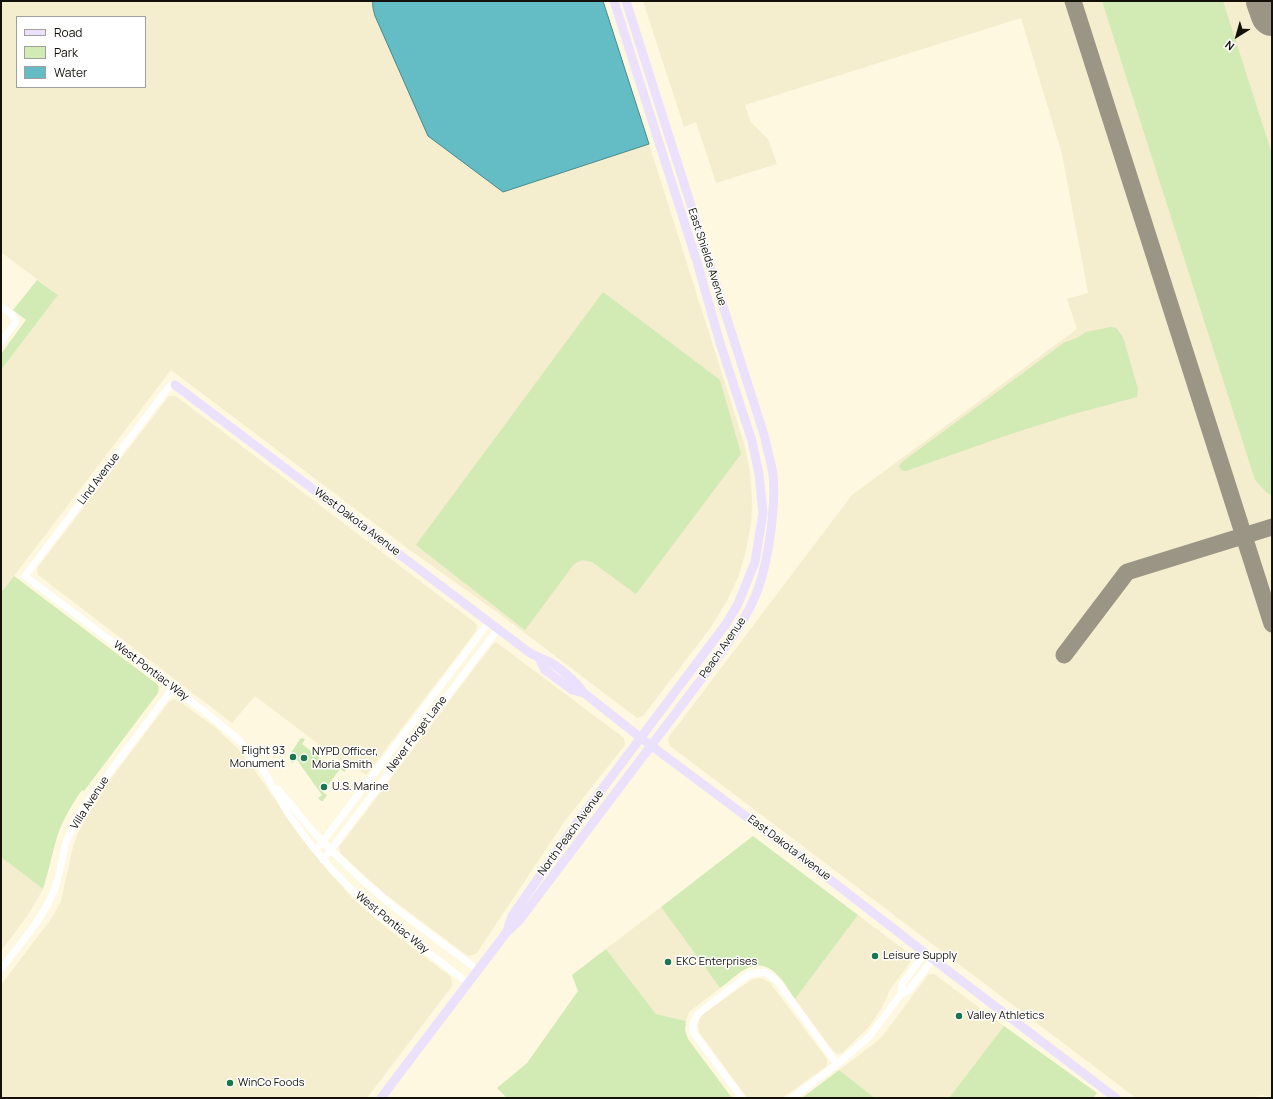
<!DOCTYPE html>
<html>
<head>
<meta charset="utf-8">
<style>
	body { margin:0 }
	#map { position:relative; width:1273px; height:1099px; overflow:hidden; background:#fef8e1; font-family:Manrope,sans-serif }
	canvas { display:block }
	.frame { position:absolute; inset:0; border:2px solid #14110a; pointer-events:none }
	.legend { position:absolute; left:16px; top:16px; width:130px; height:72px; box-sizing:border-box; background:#fff; border:1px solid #a1a09d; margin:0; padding:5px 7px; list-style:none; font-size:12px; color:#14110a }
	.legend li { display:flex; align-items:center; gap:8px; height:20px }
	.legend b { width:20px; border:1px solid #a1a09d }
	.north { position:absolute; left:1217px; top:16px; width:40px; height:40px; -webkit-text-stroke:3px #fff; paint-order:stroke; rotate:217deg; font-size:11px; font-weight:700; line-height:16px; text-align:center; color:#14110a }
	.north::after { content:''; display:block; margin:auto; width:14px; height:18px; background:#14110a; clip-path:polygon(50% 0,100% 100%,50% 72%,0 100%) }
</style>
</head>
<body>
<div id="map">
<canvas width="1273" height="1099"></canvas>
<div class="frame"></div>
<ul class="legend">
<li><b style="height:5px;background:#ebe1fd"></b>Road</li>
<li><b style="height:11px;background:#d2eab4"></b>Park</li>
<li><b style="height:11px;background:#64bcc5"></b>Water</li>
</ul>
<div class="north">N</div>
</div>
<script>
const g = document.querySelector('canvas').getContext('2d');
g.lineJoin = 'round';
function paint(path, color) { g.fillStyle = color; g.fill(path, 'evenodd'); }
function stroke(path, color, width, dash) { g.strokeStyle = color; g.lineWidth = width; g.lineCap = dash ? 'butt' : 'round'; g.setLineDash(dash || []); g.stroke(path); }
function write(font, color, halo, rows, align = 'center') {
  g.font = font + ' Manrope,sans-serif'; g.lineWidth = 3; g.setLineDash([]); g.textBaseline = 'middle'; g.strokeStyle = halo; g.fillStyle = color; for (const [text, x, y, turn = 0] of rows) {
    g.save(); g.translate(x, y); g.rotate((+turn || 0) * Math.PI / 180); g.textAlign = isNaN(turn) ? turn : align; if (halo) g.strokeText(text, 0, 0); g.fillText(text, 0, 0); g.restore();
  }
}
paint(new Path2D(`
	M1 1H373V5L502 192 649 144 744 443 750 472 752 502 751 524 746 550 739 575 728 599 711 627 643 716 637 718 501 615 407 548 171 370 1 593V370L58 295 1 252ZM17 17H145V87H17Z
	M643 1H1272V1097L1261 1095 1253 1098H1136L669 745 668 738 852 495 1077 329 1067 299 1088 293 1062 154 1021 18 745 105 751 122 768 139 777 164 716 183 696 122 684 127Z
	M169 396H175L177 397 474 622 477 625 476 631 366 775 354 766 341 761 255 696 232 723 38 575 37 570 38 567Z
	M496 642 624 738 625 745 564 822 476 954 468 956 385 894 341 854 339 847 492 645Z
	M174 699 179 701 216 728 238 749 255 771 310 849 353 899 389 930 450 976 452 981V986L367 1098H1V985L51 919 61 901 72 851 77 835 86 818 97 801 95 800 169 702Z
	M1 857 43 889 28 915 1 951Z
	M661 907 720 988 689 1012 686 1021 656 1014 606 949Z
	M858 915 910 954 911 961 890 990 881 1009 868 1028 842 1053 837 1054 833 1051 795 999Z
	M934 974 1004 1026 949 1098H875L839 1070 875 1043 884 1034 928 975Z
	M758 978 764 979 770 983 827 1059V1065L824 1068 782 1098H747L699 1032 698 1026 699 1020 703 1014 751 980Z`), '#f4edce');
paint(new Path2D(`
	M1102 1H1223L1272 154V495L1267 493 1255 480Z
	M37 280 58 295 1 370V354L26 320 13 310Z
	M603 292 720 380 741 454 636 594 592 562 582 560 574 564 525 630 416 545Z
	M1111 327 1116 328 1123 337 1138 389 1137 397 1070 415 1002 437 906 471 901 470 899 466 902 462 1065 342 1077 338 1086 332Z
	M14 576 157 684 159 687 158 693 84 791 82 790C72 804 64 818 58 834 52 852 49 871 43 889L1 857V593Z
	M301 738 305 739 302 744 336 770 341 765 346 769 345 772 340 769 323 792 327 795 323 801H321L318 798 322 795 297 760 292 763 288 757Z
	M753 836 858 915 795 999C786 986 774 962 754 966 742 968 730 981 720 988L661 907Z
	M606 949 656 1014 686 1021 685 1030 688 1039 732 1098H507L497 1088 527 1063 578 991 572 975Z
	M1004 1026 1097 1093 1093 1098H949Z
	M839 1070 875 1098H802Z`), '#d2eab4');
const water = new Path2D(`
	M373 1H603L649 144 503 192 428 136 375 16 373 8Z`);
paint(water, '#64bcc5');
stroke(water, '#4c898d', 1);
stroke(new Path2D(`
	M1073 1 1272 624
	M1064 655 1127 572 1272 527`), '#9a9585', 17);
stroke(new Path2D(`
	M1267 1 1272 15`), '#9a9585', 42);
stroke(new Path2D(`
	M1 307C7 311 16 315 15 323L1 342
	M175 385H172L168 388 25 576 205 712 238 739 263 770 289 815 308 841 332 870 369 907 384 919 468 983
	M278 789 315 834 360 878 394 907 478 970
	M320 845 489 622
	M323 860 498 629
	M1 969C19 945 41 921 53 893 60 878 61 862 65 846 70 831 77 818 85 805L173 688
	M901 994 909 990 933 959
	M742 1098 693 1032V1023L698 1014 749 974 765 972 777 981 837 1064
	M792 1098 837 1064 869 1037 901 994 902 984 925 953`), '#fff', 7);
stroke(new Path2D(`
	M175 385 530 653C536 656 541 658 547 661 559 666 577 683 584 693L641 738 814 867 925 953 1116 1098
	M539 658 545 670 572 690 584 693
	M507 931 512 916 573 828 726 624 738 604 755 562 763 513 759 474 752 441 720 343 697 262 614 1
	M381 1098 506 933 518 922 721 653C735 633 750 612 758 589 769 558 776 506 773 474 771 462 767 450 765 438L626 1`), '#ebe1fd', 9);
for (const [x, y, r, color] of [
	[293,757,4,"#1b774d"],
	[304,758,4,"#1b774d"],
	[324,787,4,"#1b774d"],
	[875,956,4,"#1b774d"],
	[668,962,4,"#1b774d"],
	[959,1016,4,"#1b774d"],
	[230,1083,4,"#1b774d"]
]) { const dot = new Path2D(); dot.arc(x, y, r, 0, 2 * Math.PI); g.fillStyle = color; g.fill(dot); stroke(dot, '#fff', 1.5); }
write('11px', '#14110a', '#fff', [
	["East Shields Avenue",707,257,72],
	["Lind Avenue",99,479,-53],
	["West Dakota Avenue",357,522,37],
	["Peach Avenue",723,648,-55],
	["West Pontiac Way",151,671,37],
	["Never Forget Lane",417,734,-53],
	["Villa Avenue",90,803,-57],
	["North Peach Avenue",571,833,-54],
	["East Dakota Avenue",789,848,37],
	["West Pontiac Way",392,923,39]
]);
write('11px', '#14110a', '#fff', [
	["Flight 93",285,751,"right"],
	["Monument",285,764,"right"],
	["NYPD Officer,",312,752],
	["Moria Smith",312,765],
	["U.S. Marine",332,787],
	["Leisure Supply",883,956],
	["EKC Enterprises",676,962],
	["Valley Athletics",967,1016],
	["WinCo Foods",238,1083]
], 'left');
</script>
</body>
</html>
